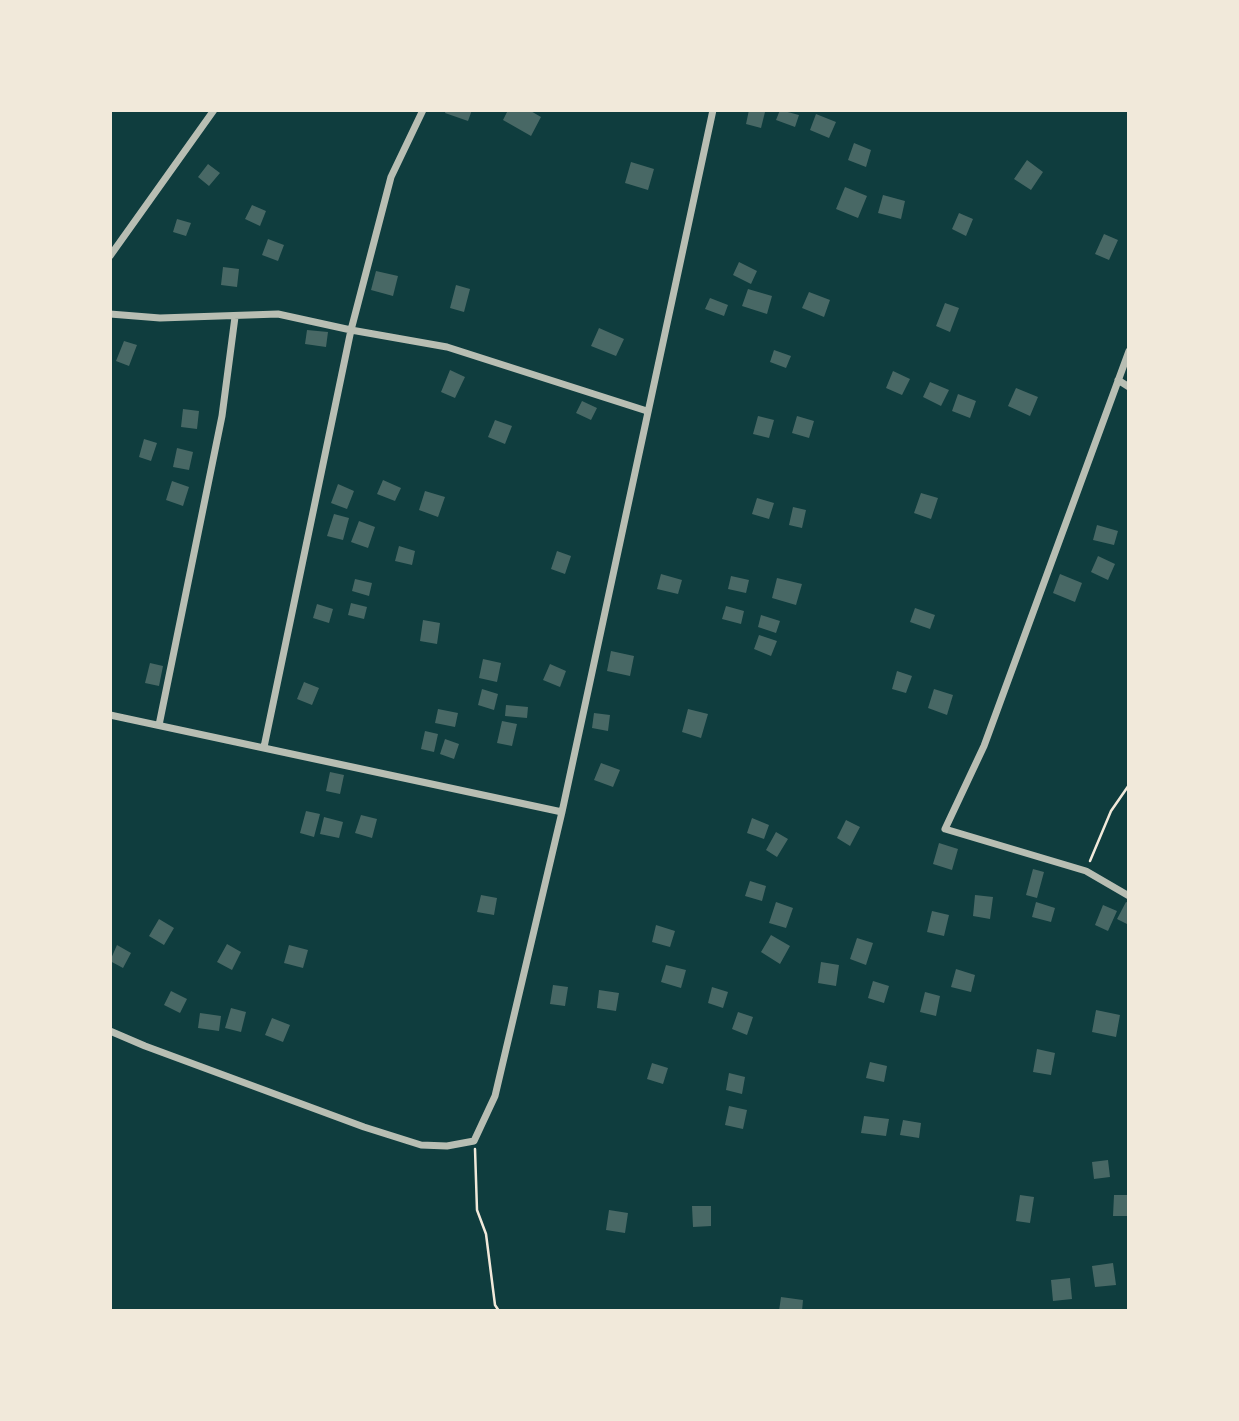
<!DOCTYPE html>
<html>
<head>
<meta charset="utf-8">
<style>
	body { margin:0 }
	#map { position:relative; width:1239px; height:1421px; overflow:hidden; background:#0f3d3e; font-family:"Asap Condensed",sans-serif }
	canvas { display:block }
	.frame { position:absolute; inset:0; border:112px solid #f1e9da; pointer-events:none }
</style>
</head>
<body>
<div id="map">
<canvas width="1239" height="1421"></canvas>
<div class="frame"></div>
</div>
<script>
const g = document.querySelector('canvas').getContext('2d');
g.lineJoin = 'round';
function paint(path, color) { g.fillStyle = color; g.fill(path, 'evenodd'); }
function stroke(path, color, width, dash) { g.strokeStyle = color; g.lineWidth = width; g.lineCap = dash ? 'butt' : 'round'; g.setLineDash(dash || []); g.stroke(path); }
paint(new Path2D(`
	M446 110H472L468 121 445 113Z
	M508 110H529L541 117 531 136 503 120Z
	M749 110 765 112 761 128 746 124Z
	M780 110 799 115 795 127 776 120Z
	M816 114 836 122 829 138 810 130Z
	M854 143 871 150 866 167 848 160Z
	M1027 160 1043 172 1031 190 1014 179Z
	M631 162 654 169 648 190 625 183Z
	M208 164 220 173 209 186 198 177Z
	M845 187 867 196 858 218 836 209Z
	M883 195 905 201 901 219 878 213Z
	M252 205 266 211 260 226 245 219Z
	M959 213 973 219 966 236 952 229Z
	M177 219 191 223 186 236 173 232Z
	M1104 234 1118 240 1109 260 1095 254Z
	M268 239 284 245 278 261 262 255Z
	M739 262 757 271 751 284 733 275Z
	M223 267 239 269 237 287 221 285Z
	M376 271 398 276 393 296 371 290Z
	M456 285 470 289 464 312 450 308Z
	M748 289 772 296 767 314 742 306Z
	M809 292 830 300 824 317 802 308Z
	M710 298 728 305 724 316 705 309Z
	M945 303 959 308 950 332 936 326Z
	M599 328 624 339 616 356 591 346Z
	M307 330 328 332 326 347 305 344Z
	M124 341 137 345 129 366 116 361Z
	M774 350 791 356 786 368 770 362Z
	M450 370 465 377 455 398 441 392Z
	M893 371 910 379 902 395 886 388Z
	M930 382 949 390 941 406 923 397Z
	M1016 388 1038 397 1030 416 1008 406Z
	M958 394 976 401 970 418 952 411Z
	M582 401 597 408 591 420 576 413Z
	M183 409 199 411 197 429 181 427Z
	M758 416 774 420 769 438 753 434Z
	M797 416 814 421 809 438 792 433Z
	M495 420 512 426 505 444 488 437Z
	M144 439 157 443 151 461 139 457Z
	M177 448 193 452 189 470 173 467Z
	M383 480 401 488 395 501 377 494Z
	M172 481 189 487 183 506 166 500Z
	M338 484 354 491 347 509 331 503Z
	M425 491 445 497 438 517 419 510Z
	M921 493 938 498 931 519 914 513Z
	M757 498 774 503 769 519 752 514Z
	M793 507 806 510 802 528 789 525Z
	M334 514 349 518 343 540 327 536Z
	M359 521 375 527 368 548 351 542Z
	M1097 525 1118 531 1114 545 1093 540Z
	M399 546 415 551 412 565 395 561Z
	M557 551 571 556 565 574 551 569Z
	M1098 556 1115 564 1108 580 1091 572Z
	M661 574 682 580 678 594 657 589Z
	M1060 574 1082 583 1075 602 1053 593Z
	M731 576 749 580 746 593 728 589Z
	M777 578 802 584 796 605 772 598Z
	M355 579 372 583 369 596 352 591Z
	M351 603 367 607 364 619 348 615Z
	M317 604 333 609 329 623 313 618Z
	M726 606 744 611 741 624 722 619Z
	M915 608 935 615 930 629 910 622Z
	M761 615 780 621 776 633 758 627Z
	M423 620 440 623 437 644 420 641Z
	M759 635 777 641 771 656 754 649Z
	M611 651 634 656 630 676 607 671Z
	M483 659 501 663 497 682 479 678Z
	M150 663 163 666 159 686 145 683Z
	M550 664 566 671 560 687 543 680Z
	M897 671 912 676 906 693 892 689Z
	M304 682 319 688 312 705 297 699Z
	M482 689 498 694 494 710 478 705Z
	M934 689 953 695 947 715 928 708Z
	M506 705 528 707 527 718 505 716Z
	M438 709 458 713 455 727 435 723Z
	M688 709 708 714 701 738 682 732Z
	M594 713 610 715 608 731 592 728Z
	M502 721 517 724 512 746 497 743Z
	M425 731 438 734 434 752 421 749Z
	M445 739 459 744 454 759 440 754Z
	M601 763 620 770 613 787 594 780Z
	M330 772 344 775 340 794 326 791Z
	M306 811 320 814 314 837 300 833Z
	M361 815 377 819 372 838 355 833Z
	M324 817 343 822 339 838 320 834Z
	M752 818 769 825 764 839 747 833Z
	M846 820 860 827 850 846 837 838Z
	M776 832 788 839 777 857 766 850Z
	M939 843 958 849 952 870 933 864Z
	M1033 869 1044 872 1037 898 1026 895Z
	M750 881 766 886 762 901 745 896Z
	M481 895 497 898 494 915 477 912Z
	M975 895 993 897 990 919 973 916Z
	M776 902 793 908 786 928 769 923Z
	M1036 902 1055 908 1051 922 1032 917Z
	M1126 902 1129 903V925L1117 919Z
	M1103 905 1117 911 1108 931 1095 925Z
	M932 911 949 915 944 936 927 932Z
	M159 919 174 928 164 945 149 936Z
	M656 925 675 931 670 947 652 942Z
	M771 935 790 946 780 964 761 952Z
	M857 938 873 943 866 965 850 959Z
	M227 944 241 952 232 970 217 962Z
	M117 945 131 953 123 968 110 961Z
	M289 945 308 950 303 968 284 963Z
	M821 962 839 965 836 986 818 983Z
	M666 965 686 970 681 988 661 982Z
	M956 969 975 975 971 992 951 987Z
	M873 981 889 986 884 1003 868 998Z
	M553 985 568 987 565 1006 550 1004Z
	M712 987 728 992 723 1008 708 1003Z
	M599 990 619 993 616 1011 597 1008Z
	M171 991 187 999 180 1013 164 1005Z
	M925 992 940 996 936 1016 920 1012Z
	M231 1008 246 1012 241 1032 225 1028Z
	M1096 1010 1120 1015 1116 1037 1092 1032Z
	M738 1012 753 1017 747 1035 732 1029Z
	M200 1013 221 1016 219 1031 198 1028Z
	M272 1018 290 1025 283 1042 265 1035Z
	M1037 1049 1055 1053 1051 1075 1033 1072Z
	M870 1062 887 1066 884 1082 866 1078Z
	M652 1063 668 1068 663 1084 647 1079Z
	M729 1073 745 1077 742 1094 726 1090Z
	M729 1106 747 1110 743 1129 725 1125Z
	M864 1116 889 1119 886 1136 861 1133Z
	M903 1120 921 1123 919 1138 900 1135Z
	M1108 1160 1110 1177 1094 1179 1092 1162Z
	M1020 1195 1034 1197 1030 1223 1016 1221Z
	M1114 1195H1129V1216H1113Z
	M692 1206H711V1226L693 1227Z
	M609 1210 628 1213 625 1233 606 1230Z
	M1113 1263 1116 1285 1095 1287 1092 1266Z
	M1070 1278 1072 1299 1053 1301 1051 1280Z
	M781 1297 803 1300 802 1311H779Z`), '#486865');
stroke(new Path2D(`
	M1090 861 1111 811 1129 785
	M475 1149 477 1210 486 1234 495 1305 499 1311`), '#f1e9da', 2.5);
stroke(new Path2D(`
	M110 256 214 110
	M110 314 160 318 278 314 351 330 447 347 647 411
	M1129 351 984 746 945 829 1086 871 1129 896
	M1118 380 1129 387
	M110 715 562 812
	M159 725 222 416 235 317
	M264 747 351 330 391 177 423 110
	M110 1031 145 1046 364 1127 421 1145 447 1146 474 1141 495 1096 562 812 713 110`), '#b8beb3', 7);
</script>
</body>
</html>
